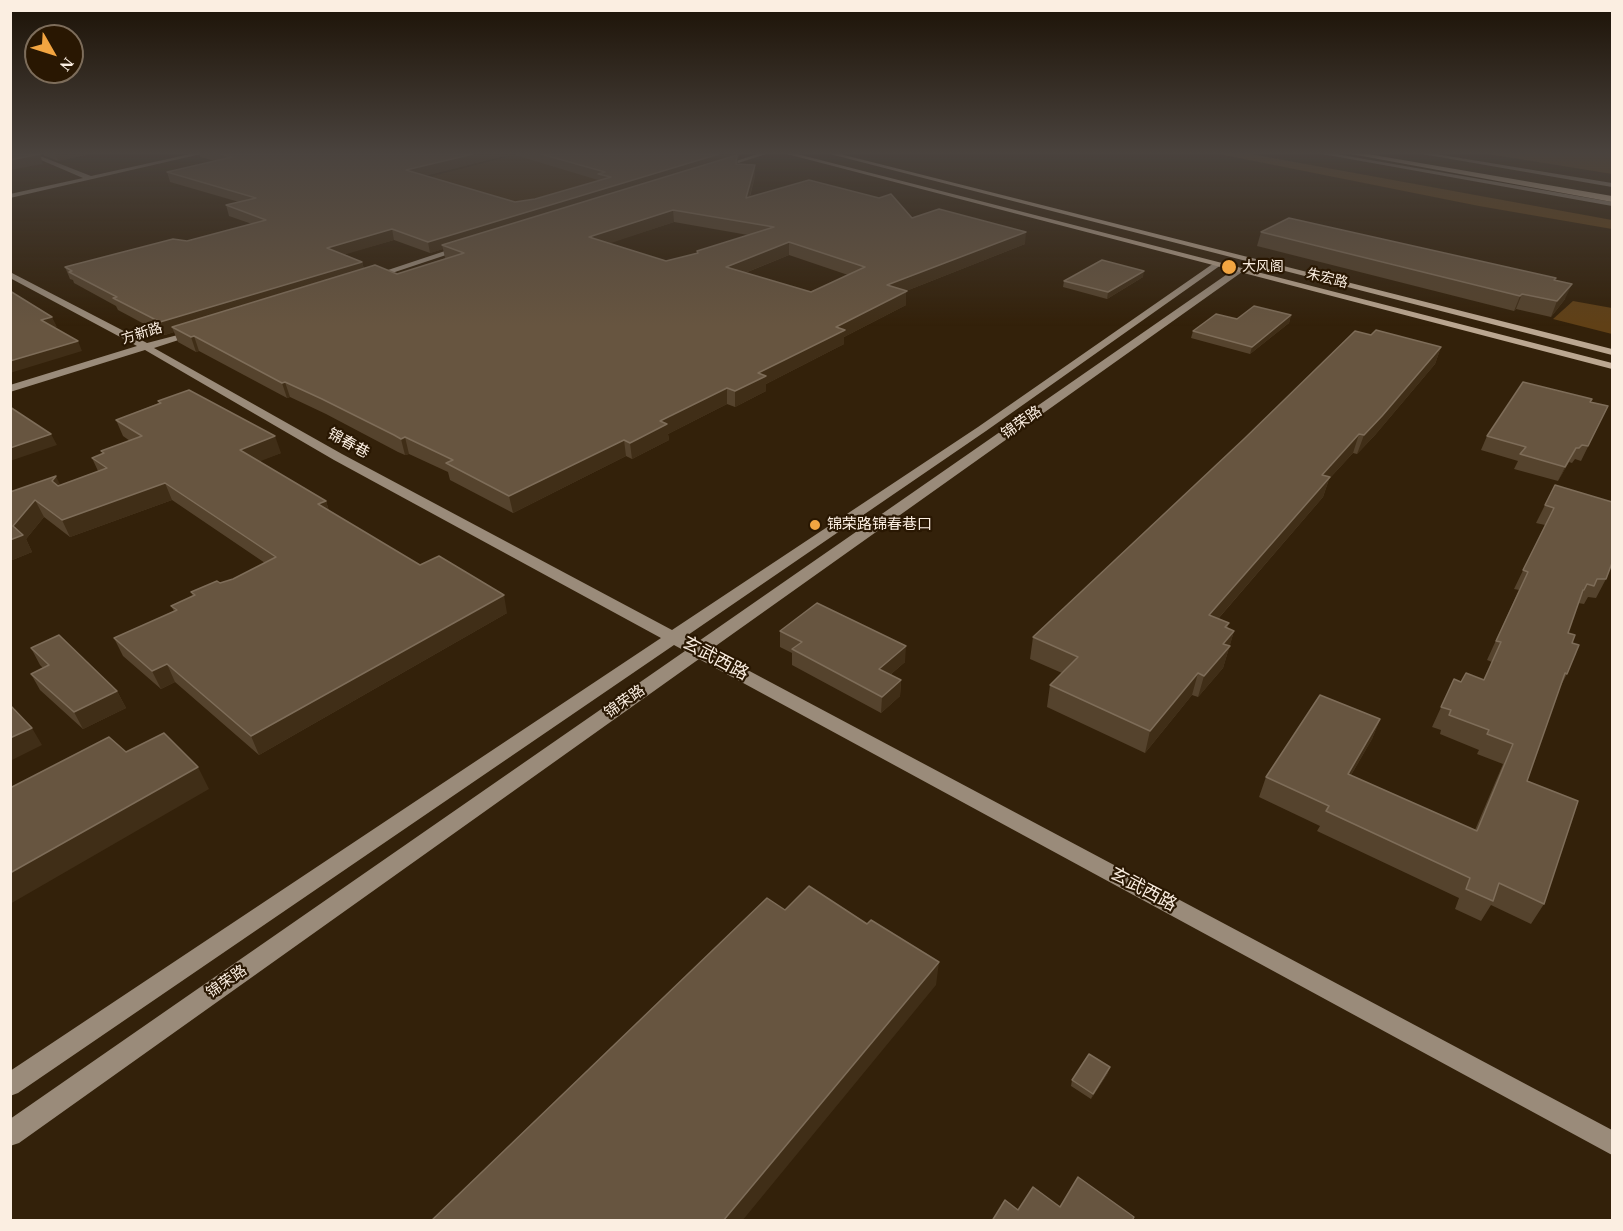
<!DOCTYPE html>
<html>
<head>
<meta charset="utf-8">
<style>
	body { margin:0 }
	#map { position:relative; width:1623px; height:1231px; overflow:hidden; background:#33210a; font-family:"Times New Roman",serif }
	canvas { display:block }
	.frame { position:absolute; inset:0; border:12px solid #fbeee1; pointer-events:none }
	.north { position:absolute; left:24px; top:24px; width:60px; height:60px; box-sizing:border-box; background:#291702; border:2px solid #7d6d5b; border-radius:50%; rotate:129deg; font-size:16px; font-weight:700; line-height:24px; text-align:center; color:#fbeee1 }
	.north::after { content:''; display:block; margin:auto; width:21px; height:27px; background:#f2a541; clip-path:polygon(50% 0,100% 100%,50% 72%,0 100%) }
</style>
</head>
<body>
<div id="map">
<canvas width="1623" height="1231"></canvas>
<div class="frame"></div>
<div class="north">N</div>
</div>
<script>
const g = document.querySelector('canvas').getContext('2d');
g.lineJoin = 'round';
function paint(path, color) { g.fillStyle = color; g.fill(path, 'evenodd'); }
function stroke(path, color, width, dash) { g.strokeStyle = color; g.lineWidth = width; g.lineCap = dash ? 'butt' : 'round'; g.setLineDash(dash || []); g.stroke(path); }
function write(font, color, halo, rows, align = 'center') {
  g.font = font + ' "Times New Roman","Noto Sans SC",serif'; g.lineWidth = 4.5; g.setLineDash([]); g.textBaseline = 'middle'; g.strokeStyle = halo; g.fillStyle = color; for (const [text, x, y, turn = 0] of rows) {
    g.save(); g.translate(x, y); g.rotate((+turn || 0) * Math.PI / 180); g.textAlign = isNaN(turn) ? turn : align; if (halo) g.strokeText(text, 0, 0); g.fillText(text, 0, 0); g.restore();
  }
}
paint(new Path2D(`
	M517 154H743L534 219 410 182Z`), '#40290b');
paint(new Path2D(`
	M1219 154H1251L1612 220V229L1479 206Z
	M1488 154H1612V174Z
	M1573 301 1612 308V334L1553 319Z`), '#604016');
paint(new Path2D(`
	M27 154H35L91 176 190 154H201L10 198V194L83 178Z
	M757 154H766L720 169 715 168Z
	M1322 154H1336L1612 202V206Z
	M1422 154H1436L1612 183V187Z
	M460 246 467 248 374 279 367 277Z
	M1214 263 1221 265 986 431 685 637 696 643 1236 268H1242V272L710 650 1612 1130V1155L699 659 19 1143 10 1146V1119L685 651 674 645 18 1093 10 1096V1071L661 638 334 460 145 350 10 392V385L137 346 10 278V272L147 343 197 330V334L154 348 342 454 672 630 978 427Z`), '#9a8b7a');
paint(new Path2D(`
	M787 154H797L1612 363V369Z
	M830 154H840L1612 349V355Z`), '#bba791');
paint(new Path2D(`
	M1351 154H1368L1612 196V202Z`), '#d9c1a6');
paint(new Path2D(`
	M41 154H90L58 161Z
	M199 154H739L738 157 737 158V164L755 165V176L750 197 912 218 1025 244 906 291V305L844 337V344L766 384V391L735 407 727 404 668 434 669 440 632 459 626 456 513 513 450 480 448 472 409 454 405 455 398 452 326 414 290 397 287 398 199 351 196 352 178 342 174 332 165 335 118 310 116 306 74 283 73 280 70 279 65 267 187 241 252 224 229 216 226 205 239 202 170 182 167 172 215 161 200 157ZM515 155 598 180 599 181 535 199 515 202 424 176 496 158ZM674 222 748 235 697 251V253L666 261 609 243ZM394 240 430 253 443 249 445 258H446L397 274 364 269 362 262 344 254ZM789 255 848 275 811 292 745 273Z
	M1261 232 1555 280 1565 299 1551 317 1516 309 1514 311 1257 246Z
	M1143 277 1107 299 1063 287 1064 281Z
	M1291 315 1289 323 1250 354 1191 338 1193 331 1237 319Z
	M1371 335 1441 347 1435 364 1375 435 1357 454 1353 453 1329 479 1323 497 1218 619 1229 623 1227 628 1234 631 1223 668 1198 697 1192 695 1145 753 1047 707 1050 685 1062 673 1030 659 1033 637Z
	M158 401 281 453 259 461 326 501 329 511 420 565 507 613 259 755 175 682 161 689 123 656 114 638 174 611 171 606 193 596 191 592 233 579 265 563 172 500 70 537 44 517 26 539 32 552 10 561V492L60 485 98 471 92 458 103 454 101 451 130 441 123 436 116 420 159 403Z
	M1591 402 1608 406 1581 461 1575 459 1572 463 1569 462 1558 481 1514 469 1518 461 1481 450 1487 436Z
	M1555 485 1606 579 1596 598 1588 597 1584 604 1578 603 1568 633 1567 674 1559 689 1527 781 1544 904 1531 924 1491 905 1481 921 1455 909 1459 898 1317 831 1320 826 1259 797 1266 777 1380 719 1372 739 1351 775 1475 830 1503 764 1477 754 1479 750 1440 734 1441 730 1432 727 1454 679 1461 682 1483 680 1492 662 1487 660 1519 590 1514 589 1545 525 1536 523Z
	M780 631 905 662 890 675 901 680 900 696 881 713 792 665V653L780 647Z
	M31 648 117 691 126 708 83 729 40 690 31 674 43 668 40 665Z
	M1108 1073 1091 1099 1071 1086 1072 1080Z`), '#55432d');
paint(new Path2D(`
	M40 154 43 164 10 170V160Z
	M55 154H90L58 161Z
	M473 154H515V155L496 158 408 180 406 170Z
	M719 154H739L738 157 737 158 738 165 442 245 443 249 430 253 428 242Z
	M755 165V176L746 209V198Z
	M673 210 674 222 590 250 589 237Z
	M392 229 394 240 330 259 327 248Z
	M1026 232 1025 244 906 291V305L844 337V344L766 384V391L735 407V391L758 373 836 327 887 285Z
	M789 242V255L727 280 726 267Z
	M362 262 365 273 172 327 174 332 165 335 160 322Z
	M1144 271 1143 277 1107 299 1108 292Z
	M1572 284 1565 299 1551 317 1557 301Z
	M1522 294 1516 309 1514 311 1520 296Z
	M1291 315 1289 323 1250 354 1252 347Z
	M52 317 57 327 46 330 41 320Z
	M194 336 199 351 196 352 191 337Z
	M78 341 82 351 10 373V361Z
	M1441 347 1435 364 1375 435 1357 454 1364 435Z
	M285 382 290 397 287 398 282 383Z
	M727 388V404L668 434 669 440 632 459 630 443 660 421Z
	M51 434 57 445 10 461V448Z
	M1359 434 1353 453 1329 479 1323 497 1203 636 1209 615 1322 475Z
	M275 436 281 453 246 467 240 450Z
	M405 437 409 454 405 455 401 439Z
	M624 440 626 456 513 513 509 496Z
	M1576 448 1569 462 1558 481 1565 467Z
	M56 476 64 493 52 481Z
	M165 483 172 500 70 537 62 520Z
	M35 500 44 517 26 539 32 552 10 561V540L13 526Z
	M326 501 331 518 318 504Z
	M504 595 507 613 259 755 251 736Z
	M1234 631 1223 668 1198 697 1204 676 1223 644Z
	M906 646 905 662 878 685 879 669Z
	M167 664 175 682 161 689 152 671Z
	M1198 673 1192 695 1145 753 1150 731Z
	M901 680 900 696 881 713 882 697Z
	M117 691 126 708 83 729 74 712Z
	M1380 719 1372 739 1340 794 1348 774Z
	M32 728 42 745 10 761V738Z
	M198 767 209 789 10 904V873Z
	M939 962 936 985 742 1221H723Z
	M1110 1067 1108 1073 1091 1099 1093 1094Z`), '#402e17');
const building = new Path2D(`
	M10 154H40L10 160Z
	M221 154H473L406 170 515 202 535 199 611 177 598 174 605 172 541 154H719L428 242 392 229 327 248 362 262 160 322 113 298 117 297 69 272 72 271 65 267 173 239 187 241 266 220 226 205 256 198 167 172 232 157Z
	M737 155 736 164 755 165 746 198 809 180 879 198 891 194 912 218 939 209 1026 232 887 285 907 291 836 327 845 330 758 373 766 376 735 391 727 388 660 421 667 424 630 443 624 440 509 496 446 463 453 460 405 437 401 439 394 435 322 399 285 382 282 383 194 336 191 337 172 327 375 265 397 274 464 253 442 245ZM673 210 774 227 697 251 698 253 666 261 589 237ZM789 242 865 267 811 292 726 267Z
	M1289 218 1556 278 1554 280 1572 284 1557 301 1522 294 1520 296 1261 232Z
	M1102 260 1144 271 1108 292 1064 281Z
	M10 291 52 317 41 320 78 341 10 361Z
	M1254 306 1291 315 1252 347 1193 331 1216 314 1237 319Z
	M1376 330 1441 347 1382 416 1364 435 1359 434 1322 475 1330 477 1209 615 1229 623 1225 627 1234 631 1223 644 1230 646 1204 676 1198 673 1150 731 1050 685 1078 657 1033 637 1245 438 1355 331 1371 335Z
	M1523 382 1592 399 1590 402 1608 406 1588 446 1582 445 1579 448H1576L1565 467 1520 454 1526 447 1487 436Z
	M189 390 275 436 240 450 326 501 318 504 420 565 439 556 504 595 251 736 167 664 152 671 114 638 177 610 171 606 195 595 191 592 217 581 220 583 233 579 276 557 165 483 62 520 35 500 13 526 23 535 10 540V492L56 476 52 481 58 486 107 468 92 458 104 453 101 451 142 436 116 420 161 403 158 401Z
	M10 407 51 434 10 448Z
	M1555 485 1612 502V563L1606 579H1597L1594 586 1587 584 1584 590H1583L1568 633 1575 635 1572 643 1579 645 1567 674 1565 673 1527 781 1578 801 1544 904 1499 883 1493 901 1466 889 1470 878 1326 811 1329 806 1266 777 1320 695 1380 719 1348 774 1477 831 1513 744 1487 734 1489 730 1449 715 1451 710 1441 707 1454 679 1461 682 1466 673 1484 680 1501 642 1496 641 1528 572 1523 570 1554 508 1545 505Z
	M817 603 906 646 879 669 901 680 882 697 792 649 802 642 780 631Z
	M59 635 117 691 74 712 31 674 49 665 31 648Z
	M10 705 32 728 10 738Z
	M164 733 198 767 10 873V788L109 737 126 752Z
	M809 886 867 924 871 920 939 962 723 1221H431L767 898 785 910Z
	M1089 1054 1110 1067 1093 1094 1072 1080Z
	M1078 1177 1134 1217 1132 1221H992L1005 1200 1018 1210 1033 1187 1060 1207Z`);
paint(building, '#675540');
stroke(building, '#7e6d59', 1.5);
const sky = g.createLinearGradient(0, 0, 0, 326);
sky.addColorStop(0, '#1c1206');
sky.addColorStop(0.47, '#4a433e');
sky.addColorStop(1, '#4a433e00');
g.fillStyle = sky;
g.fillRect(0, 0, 1623, 326);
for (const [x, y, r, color] of [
	[1229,267,8,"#f2a541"],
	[815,525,6,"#f2a541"]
]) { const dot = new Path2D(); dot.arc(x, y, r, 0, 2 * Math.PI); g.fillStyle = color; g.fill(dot); stroke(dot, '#291702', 2); }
write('14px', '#fbeee1', '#291702', [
	["大风阁",1242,267]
], 'left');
write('14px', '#fbeee1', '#291702', [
	["朱宏路",1327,279,14],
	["方新路",142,334,-17]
]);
write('15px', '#fbeee1', '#291702', [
	["锦荣路",1022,423,-35],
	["锦春巷",348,444,29],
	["锦荣路",625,702,-35],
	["锦荣路",227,982,-35]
]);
write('15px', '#fbeee1', '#291702', [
	["锦荣路锦春巷口",827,525]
], 'left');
write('18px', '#fbeee1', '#291702', [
	["玄武西路",715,659,28],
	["玄武西路",1143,890,28]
]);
</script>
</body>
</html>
